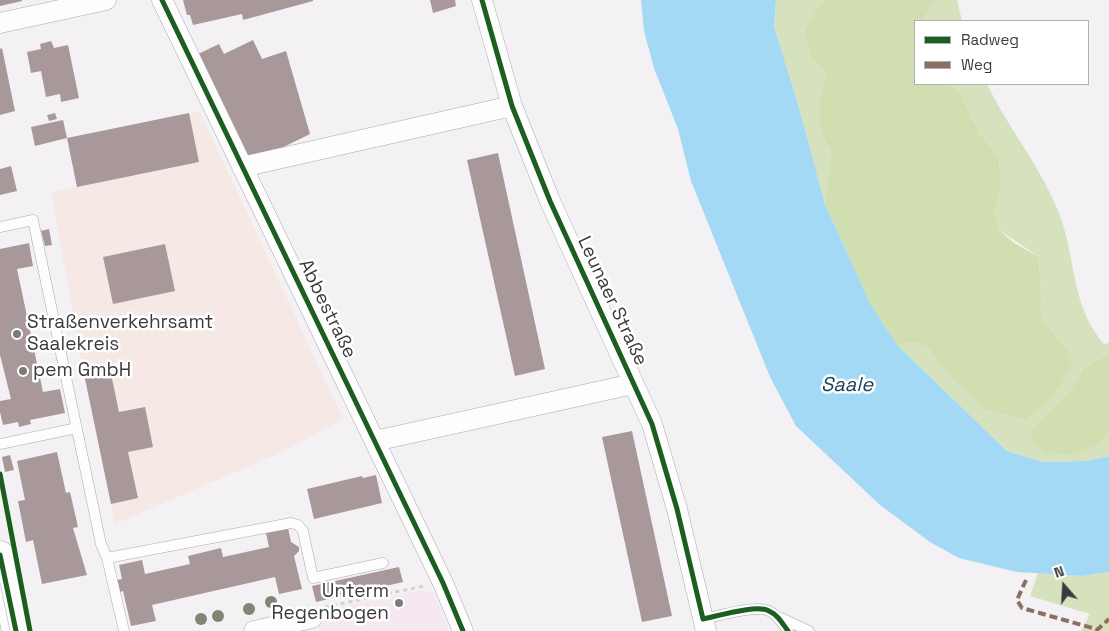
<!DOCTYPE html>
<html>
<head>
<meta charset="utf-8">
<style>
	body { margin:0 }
	#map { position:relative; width:1109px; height:631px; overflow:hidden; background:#f3f1f4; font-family:"Space Grotesk",sans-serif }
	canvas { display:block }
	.legend { position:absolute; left:914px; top:20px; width:175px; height:65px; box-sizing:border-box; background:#fff; border:1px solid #b1b0b1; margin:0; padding:6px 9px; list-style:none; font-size:15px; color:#3b3a3d }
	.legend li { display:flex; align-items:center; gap:10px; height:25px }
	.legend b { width:25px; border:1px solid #b1b0b1 }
	.north { position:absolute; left:1039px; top:561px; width:50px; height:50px; -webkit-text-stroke:4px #fff; paint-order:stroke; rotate:341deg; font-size:14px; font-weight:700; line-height:20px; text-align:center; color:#3b3a3d }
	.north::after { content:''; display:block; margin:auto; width:18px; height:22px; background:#3b3a3d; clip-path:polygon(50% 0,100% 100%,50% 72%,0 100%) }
</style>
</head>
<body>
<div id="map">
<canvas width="1109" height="631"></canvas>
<ul class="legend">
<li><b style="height:6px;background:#1b5e20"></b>Radweg</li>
<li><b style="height:6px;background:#8d6e63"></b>Weg</li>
</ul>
<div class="north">N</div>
</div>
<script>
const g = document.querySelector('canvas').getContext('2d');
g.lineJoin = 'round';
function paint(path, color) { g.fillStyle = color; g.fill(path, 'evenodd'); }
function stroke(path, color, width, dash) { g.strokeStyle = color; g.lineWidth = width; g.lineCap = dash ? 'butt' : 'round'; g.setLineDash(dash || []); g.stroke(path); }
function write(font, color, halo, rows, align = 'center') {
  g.font = font + ' "Space Grotesk",sans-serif'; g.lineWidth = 5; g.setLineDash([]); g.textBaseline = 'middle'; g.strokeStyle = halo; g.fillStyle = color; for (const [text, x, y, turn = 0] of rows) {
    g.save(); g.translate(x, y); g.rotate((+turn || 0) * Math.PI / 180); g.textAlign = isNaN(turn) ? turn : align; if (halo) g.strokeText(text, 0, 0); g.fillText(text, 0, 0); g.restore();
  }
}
paint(new Path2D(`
	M200 112 343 419 284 451 115 524 84 374 51 192 77 187 67 138Z`), '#f6e8e4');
paint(new Path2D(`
	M423 590 434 593 449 631H319L315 612Z`), '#f5e8f0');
paint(new Path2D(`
	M776 0H825L818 7 813 58 827 75C816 102 814 126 831 151L825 204 798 104 774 26Z
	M935 0H957L962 21H923Z
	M947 84H987C1008 128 1041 167 1059 213 1076 257 1071 307 1104 344L1109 343V354L1084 367 1070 391 1032 429 1098 444 1109 432V456L1086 461 1042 462 1007 451 898 346 913 342 927 347 949 376 984 409 1023 420 1066 349 1042 319 1039 257 998 229 995 212 1001 185 999 157 980 134 960 92Z
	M1109 572V631H1081L1090 614 1030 596 1038 573 1083 576Z`), '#d6e1bd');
paint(new Path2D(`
	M825 0H935L923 21H915V84H947L960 92 980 134 999 157 1001 185 995 212 998 229 1014 243 1039 257 1042 319 1066 349 1072 363C1059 391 1049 402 1023 420L984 409 949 376 927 347 913 342 898 346 872 307 825 204 831 151C814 126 816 102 827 75L813 58 804 33 818 7Z
	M1109 354V432L1098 444 1074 455 1045 452 1032 441V429L1070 391 1084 367Z`), '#d1deb0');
paint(new Path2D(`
	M641 0H776L774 26 798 104 825 204 872 307 898 346 1007 451 1042 462 1086 461 1109 456V572L1083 576 1017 572 959 558 930 542 880 505 796 426 770 377 691 181 678 129 654 68 644 31Z`), '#a3d9f4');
paint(new Path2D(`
	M0 0H22V1L0 6Z
	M183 0H313V1L243 20 242 14 193 25 190 15H187Z
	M430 0H455L456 6 433 13Z
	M253 40 262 59 286 51 310 134 251 163 198 54 219 44 224 54Z
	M51 41 54 48 68 45 79 98 61 102 60 94 46 97 41 71 31 73 27 52 41 49 40 44Z
	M2 48 15 111 0 115V49Z
	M55 113 57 119 49 121 47 115Z
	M189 113 199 162 77 187 67 138Z
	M63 120 67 138 35 146 31 127Z
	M498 153 545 369 515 376 467 160Z
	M11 166 17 191 0 195V169Z
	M49 229 52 245 45 246 41 231Z
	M29 243 33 266 17 269 43 392 60 389 65 413 30 420 31 424 19 427 18 422 3 425 0 412V401L11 399 0 355V249Z
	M165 244 175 291 113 304 103 257Z
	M110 369 119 412 145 407 153 447 128 452 138 498 111 504 84 374Z
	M632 431 672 616 642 622 602 437Z
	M57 452 66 493 70 492 78 527 73 528 87 575 42 584 33 540 26 542 18 501 25 500 17 461Z
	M10 455 14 470 5 472 2 457Z
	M376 475 382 503 314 519 307 489 362 476 363 478Z
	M288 528 291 542 299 547V551L294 556 302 589 279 594 275 577 152 605 156 621 131 626 123 591 120 592 117 580 122 579 119 565 142 560 145 574 190 564 188 556 221 548 223 557 269 547 266 533Z
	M399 567 403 582 316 602 312 586Z`), '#a9989a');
const service = new Path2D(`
	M0 227 33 220 101 544 107 558
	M0 444 77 428
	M779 617 809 631
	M703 619C718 616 757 604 769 611 778 615 782 623 788 631
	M124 631 107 558 291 523 298 525 303 531 313 578 383 563`);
const minor = new Path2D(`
	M162 0 443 583 463 631
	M482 0 512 106 550 201 652 424 677 509 706 631
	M0 23 106 0
	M242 167 512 106
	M375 441 633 384
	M254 631 312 618`);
const secondary = new Path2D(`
	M0 555 16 631`);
stroke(service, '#aaa9ab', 11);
stroke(minor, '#aaa9ab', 21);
stroke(secondary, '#aaa9ab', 29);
stroke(new Path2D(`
	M325 607 424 586`), '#d1d1d1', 3, [4, 4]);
stroke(service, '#fdfdfd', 10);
stroke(minor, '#fdfdfd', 20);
stroke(secondary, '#fdfdfd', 28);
stroke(new Path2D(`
	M0 583 10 631`), '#d3d2d3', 1);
stroke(new Path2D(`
	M1026 580 1017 600 1022 608 1096 629
	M1096 631 1109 619`), '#8d6e63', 4, [8, 4]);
stroke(new Path2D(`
	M162 0 443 583 463 631
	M482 0 512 106 550 201 652 424 677 509 703 619C718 616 757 604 769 611 778 615 782 623 788 631
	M0 474 30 631
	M0 555 16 631`), '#1b5e20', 5);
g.fillStyle = '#818572';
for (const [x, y] of [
	[271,602],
	[249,609],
	[218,616],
	[201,619]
]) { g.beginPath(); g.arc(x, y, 6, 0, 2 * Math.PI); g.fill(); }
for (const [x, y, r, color] of [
	[17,334,5,"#7b7a7d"],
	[23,371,5,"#7b7a7d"],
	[399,603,5,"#7b7a7d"]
]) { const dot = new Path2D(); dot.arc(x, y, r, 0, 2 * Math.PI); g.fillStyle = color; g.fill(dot); stroke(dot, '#fff', 2); }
write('19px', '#3b3a3d', '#fff', [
	["Leunaer Straße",612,301,65],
	["Abbestraße",327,309,64]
]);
write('19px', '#3b3a3d', '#fff', [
	["Straßenverkehrsamt",27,323],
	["Saalekreis",27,345],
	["pem GmbH",33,371],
	["Unterm",389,592,"right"],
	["Regenbogen",389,614,"right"]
], 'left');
write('italic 20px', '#184558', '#fff', [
	["Saale",847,386]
]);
</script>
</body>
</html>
